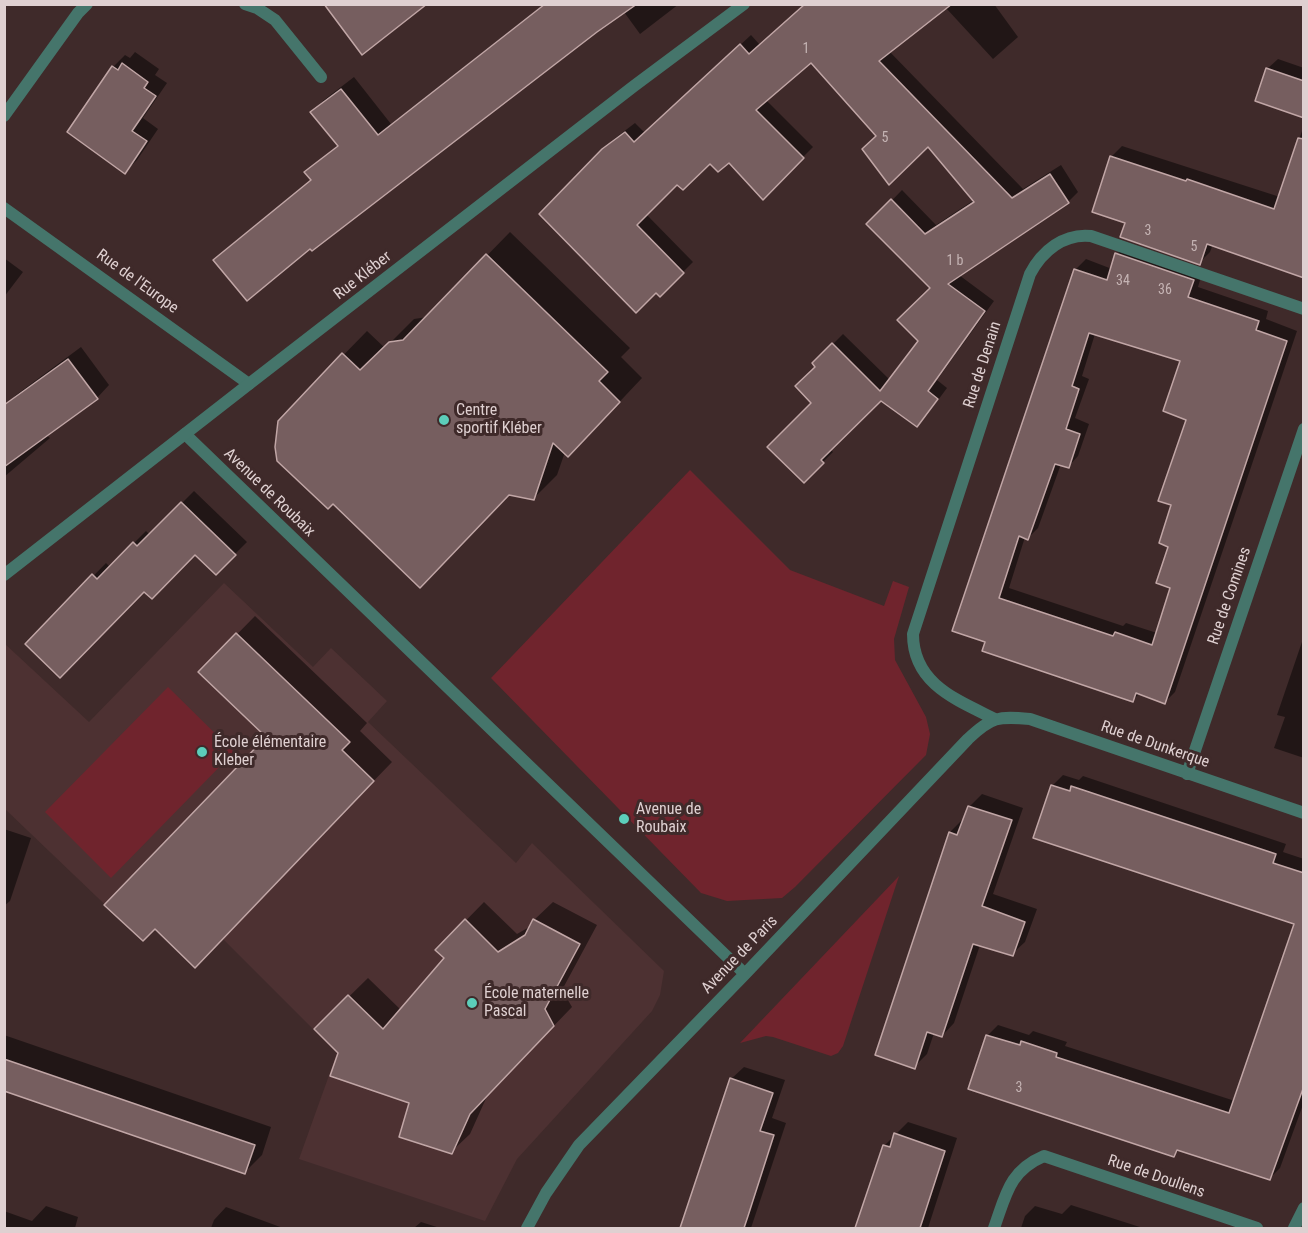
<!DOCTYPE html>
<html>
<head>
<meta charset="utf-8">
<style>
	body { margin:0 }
	#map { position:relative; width:1308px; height:1233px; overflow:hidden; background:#3f2a2a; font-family:"Roboto Condensed",sans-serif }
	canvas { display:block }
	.frame { position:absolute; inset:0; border:6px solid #dfd0d1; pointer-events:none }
</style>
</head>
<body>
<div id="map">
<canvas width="1308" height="1233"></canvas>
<div class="frame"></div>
</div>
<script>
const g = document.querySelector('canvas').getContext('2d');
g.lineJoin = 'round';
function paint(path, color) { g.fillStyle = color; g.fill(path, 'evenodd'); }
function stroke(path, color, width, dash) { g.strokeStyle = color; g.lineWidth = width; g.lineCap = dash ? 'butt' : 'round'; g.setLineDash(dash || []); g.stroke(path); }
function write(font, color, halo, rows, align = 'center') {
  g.font = font + ' "Roboto Condensed",sans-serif'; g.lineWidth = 6; g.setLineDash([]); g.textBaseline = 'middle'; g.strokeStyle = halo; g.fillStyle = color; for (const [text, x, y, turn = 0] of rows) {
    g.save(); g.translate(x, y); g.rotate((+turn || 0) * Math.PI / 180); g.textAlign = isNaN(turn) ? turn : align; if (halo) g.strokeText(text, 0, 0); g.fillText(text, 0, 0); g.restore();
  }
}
paint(new Path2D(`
	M224 583 313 667 331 648 387 701 368 722 516 863 532 843 664 971 660 995 652 1011 517 1159 485 1221 299 1159 337 1053 223 939 195 968 155 929 143 941 5 809 4 643 89 722Z`), '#4d3132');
paint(new Path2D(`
	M690 470 790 570 884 606 893 581 909 587 894 639 895 660 926 717 930 734 926 755 795 887 782 898 727 901 701 893 491 678Z
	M168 687 234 752 111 878 45 812Z
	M899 876 843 1046 838 1053 831 1056 773 1037 766 1036 740 1043Z`), '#70242d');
paint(new Path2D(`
	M544 4H679L640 34 624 12 310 247 215 260 227 248 312 179 306 173 338 145 312 112 324 100 354 77 391 124Z
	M805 4H994L1018 37 993 59 946 8 889 51 1023 189 1061 165 1078 192 1068 202 959 275 994 301 937 380 947 388 927 415 917 425 881 399 830 449 833 452 804 481 817 367 814 363 843 334 890 380 920 341 932 288 869 224 902 190 936 225 974 200 928 145 878 136 811 61 766 100 813 147 763 197 729 161 710 162 677 183 646 214 693 262 660 295 541 214 614 139 635 123 645 133 751 35 760 45Z
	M135 52 159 69 155 75 167 83 143 118 158 129 137 160 125 172 113 67 125 55 130 58Z
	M1278 59 1304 68V116L1267 69Z
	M1304 125V276L1213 244 1210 252 1199 263 1127 222 1111 157 1122 146 1280 197Z
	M510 232 630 348 621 357 642 378 592 431 565 452 557 475 534 498 279 421 367 331 385 348 414 319 427 317Z
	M1127 244 1203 270 1198 287 1268 311 1266 319 1297 331 1175 692 1165 702 1140 693 1132 701 984 650 1075 270 1086 259 1112 269 1117 254ZM1095 334 1182 360 1187 419 1173 504 1170 546 1172 587 1157 633 1126 623 1123 626 1009 588 1025 537 1028 538 1038 528 1061 464 1068 467 1078 456 1089 424 1075 418 1089 379 1082 376Z
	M4 258 23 272 4 297Z
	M81 347 109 385 97 398 46 435 50 438 4 477V407L16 395Z
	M194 491 247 542 216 573 195 553 144 590 27 644 106 563 110 567 146 531 150 535Z
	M255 616 367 723 360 731 392 762 213 947 155 927 268 737 200 672Z
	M1304 636V758L1274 748 1285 717 1277 715Z
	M1063 775 1079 780 1083 776 1286 844 1283 852 1304 859V1102L1280 1168 1270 1178 1180 1149 1174 1155 970 1088 988 1035 998 1025 1029 1035 1033 1031 1067 1042 1065 1046 1235 1101 1297 923 1052 786Z
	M982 794 1023 808 993 894 1037 909 1025 942 1012 954 980 945 954 1023 942 1036 934 1033 927 1054 914 1067 877 1054 950 832 962 820 964 821 969 807Z
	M4 829 31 838 10 901 4 906Z
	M484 902 517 934 531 926 534 920 553 902 597 925 562 990 572 1007 488 1094 470 1134 451 1152 411 1102 339 1052 316 1029 368 978 401 1010 446 958 437 950Z
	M4 1035 271 1127 262 1155 244 1173 4 1090Z
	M744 1067 785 1080 772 1118 786 1123 751 1228H682L731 1079Z
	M908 1122 957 1138 928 1228H857L884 1146Z
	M1071 1205 1143 1228H1021L1025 1216 1035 1206 1062 1214Z
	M46 1206 78 1217 75 1228H4V1211L32 1221Z
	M226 1207 283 1228H211L214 1220Z
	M421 1222 440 1228H414Z`), '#0007');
const building = new Path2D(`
	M324 4H427L362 55Z
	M545 4H637L597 32 312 251 310 249 247 301 213 260 311 180 304 172 338 146 310 112 341 89 378 135Z
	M805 4H952L879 61 1012 198 1050 174 1069 203 948 284 985 311 928 391 938 399 917 427 881 401 821 460 824 463 804 483 767 447 811 403 795 386 815 367 812 363 832 343 880 391 918 341 897 320 930 288 866 224 891 199 925 234 974 202 928 147 889 185 862 149 876 136 811 63 756 110 804 158 763 200 729 163 718 172 710 164 683 190 677 185 637 225 684 273 660 297 656 293 636 313 539 214 602 149 625 132 634 142 740 44 749 54Z
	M122 63 148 82 144 88 156 96 132 131 147 141 125 174 67 132 112 66 118 70Z
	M1266 68 1304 81V118L1255 101Z
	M1298 138 1304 139V278L1207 244 1200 265 1120 237 1125 223 1092 212 1110 156 1186 181 1187 179 1274 209Z
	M1115 253 1194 280 1188 297 1259 321 1256 330 1287 341 1165 704 1136 693 1133 702 982 651 985 642 952 631 1074 269 1107 280ZM1089 333 1180 361 1163 411 1186 420 1158 501 1171 505 1159 543 1168 547 1156 583 1170 588 1152 645 1115 632 1113 636 999 598 1019 536 1028 540 1055 464 1069 468 1080 434 1066 429 1079 389 1072 386Z
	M486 254 608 372 599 381 620 402 568 457 553 443 534 500 509 495 420 588 333 504 328 509 277 461 275 447 278 421 342 353 360 370 389 342 403 340Z
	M68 359 98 399 4 467V405Z
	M181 502 236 555 216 575 195 555 152 599 144 592 60 678 25 644 92 574 97 579 133 542 137 546Z
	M236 633 350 742 342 750 374 781 195 968 155 929 143 941 104 905 266 737 198 672Z
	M1051 785 1070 791 1071 786 1276 854 1273 863 1304 873V1086L1270 1180 1177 1150 1174 1157 968 1089 986 1035 1020 1045 1021 1041 1057 1053 1056 1057 1229 1113 1294 924 1033 838Z
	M968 806 1012 820 982 906 1025 922 1013 956 973 944 942 1037 927 1032 915 1069 875 1055 949 832 957 835Z
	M465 919 498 952 525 935 533 919 580 944 545 1009 554 1026 470 1114 452 1154 399 1137 409 1103 330 1076 338 1053 314 1029 348 995 383 1029 444 958 435 950Z
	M4 1059 255 1145 245 1174 4 1091Z
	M730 1078 773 1093 760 1131 774 1135 748 1216 744 1228H680Z
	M894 1133 945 1151 920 1228H855L883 1145 890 1147Z`);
paint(building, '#765e5f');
stroke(building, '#c1a6a6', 1.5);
stroke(new Path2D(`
	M245 4 257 8 275 20 321 77
	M4 116 78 13 87 4
	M4 208 249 384
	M185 434 745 974
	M995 719C957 700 913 684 913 634L1030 274C1042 251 1064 233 1091 236L1304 309
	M1187 774 1304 429
	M527 1228 546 1193 579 1145 745 974 968 739C991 717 998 716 1030 719L1304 813
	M994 1228C1006 1195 1009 1171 1044 1156L1257 1228
	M1294 1228 1304 1208`), '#45756b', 12);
stroke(new Path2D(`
	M4 575 249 384 634 86 744 4`), '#45756b', 12);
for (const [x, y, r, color] of [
	[444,420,6,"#5cceba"],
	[202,752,6,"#5cceba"],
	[624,819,6,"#5cceba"],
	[472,1003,6,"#5cceba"]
]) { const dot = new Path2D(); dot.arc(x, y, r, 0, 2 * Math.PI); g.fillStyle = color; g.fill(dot); stroke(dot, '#3f2a2a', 2); }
write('14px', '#c5b4b4', null, [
	["1",806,49],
	["5",885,138],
	["3",1148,231],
	["5",1194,247],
	["1 b",955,261],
	["34",1123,281],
	["36",1165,290],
	["3",1019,1088]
]);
write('16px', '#dfd0d1', '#3f2a2a', [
	["Rue Kléber",363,276,-38],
	["Rue de l'Europe",137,282,36],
	["Rue de Denain",983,365,-72],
	["Avenue de Roubaix",269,493,44],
	["Rue de Comines",1230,596,-71],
	["Rue de Dunkerque",1155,745,19],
	["Avenue de Paris",740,955,-46],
	["Rue de Doullens",1156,1177,19]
]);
write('16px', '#dfd0d1', '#3f2a2a', [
	["Centre",456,411],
	["sportif Kléber",456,429],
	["École élémentaire",214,743],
	["Kleber",214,761],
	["Avenue de",636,810],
	["Roubaix",636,828],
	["École maternelle",484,994],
	["Pascal",484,1012]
], 'left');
</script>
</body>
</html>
